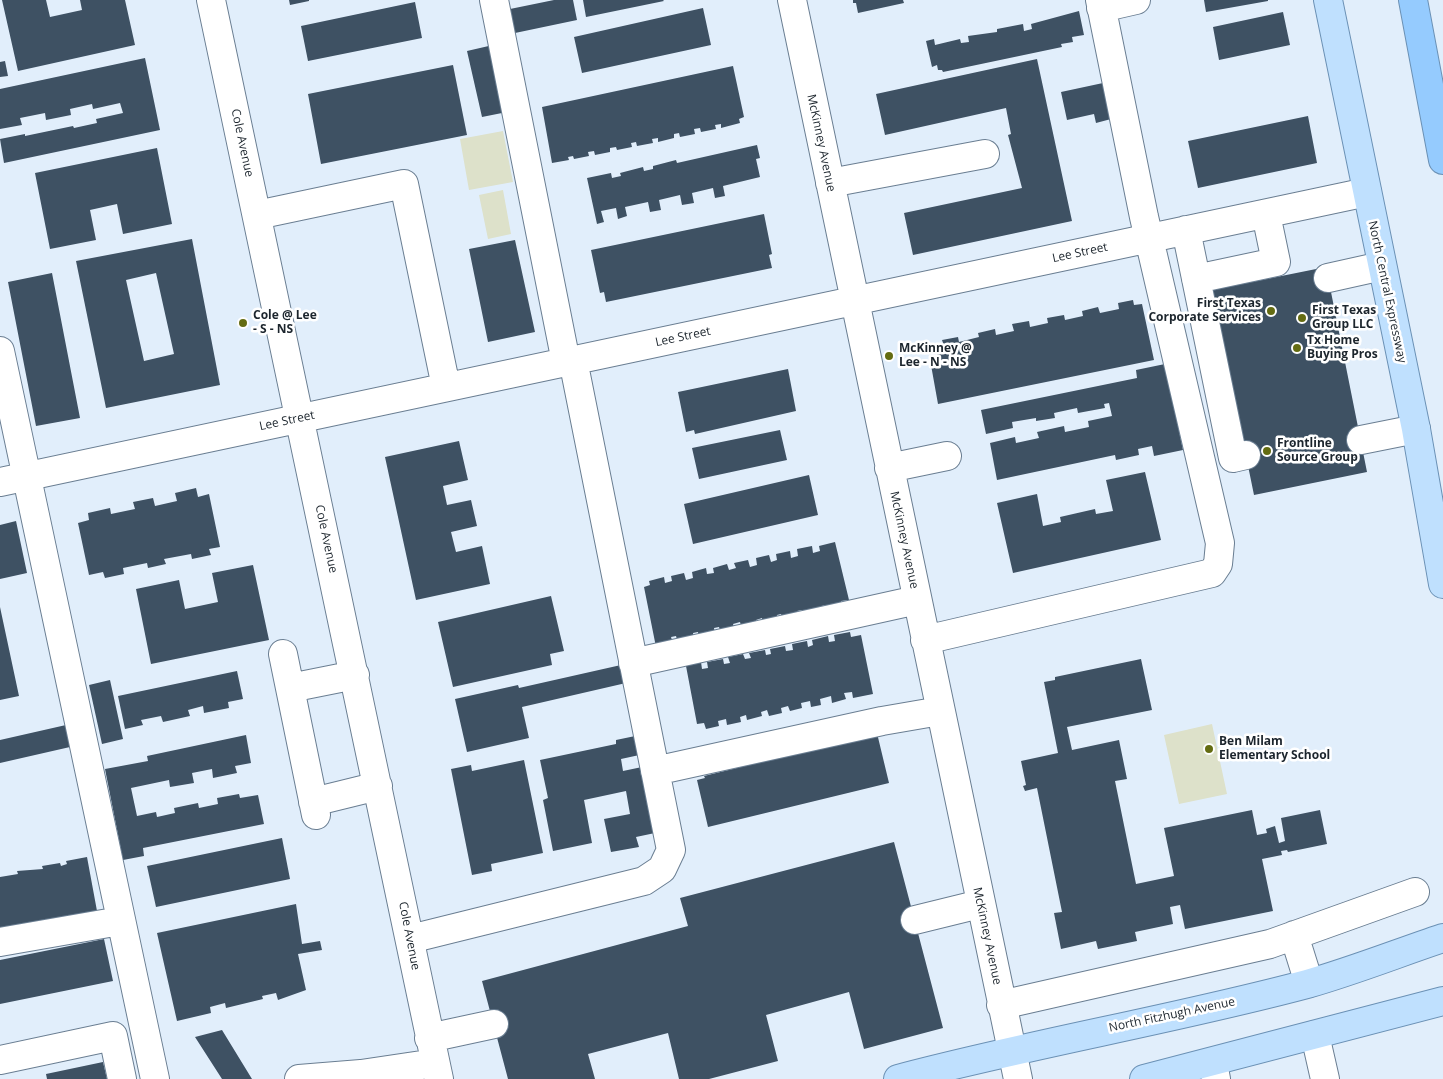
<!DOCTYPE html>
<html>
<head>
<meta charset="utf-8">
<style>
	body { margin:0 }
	canvas { display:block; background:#e1eefb }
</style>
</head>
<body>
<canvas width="1443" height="1079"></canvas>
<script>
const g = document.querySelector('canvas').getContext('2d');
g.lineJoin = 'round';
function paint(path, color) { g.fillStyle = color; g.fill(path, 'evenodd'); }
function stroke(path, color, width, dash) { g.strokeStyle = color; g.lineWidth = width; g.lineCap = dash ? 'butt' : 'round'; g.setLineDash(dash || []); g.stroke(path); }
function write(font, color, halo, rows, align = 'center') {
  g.font = font + ' "Open Sans",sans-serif'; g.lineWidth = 5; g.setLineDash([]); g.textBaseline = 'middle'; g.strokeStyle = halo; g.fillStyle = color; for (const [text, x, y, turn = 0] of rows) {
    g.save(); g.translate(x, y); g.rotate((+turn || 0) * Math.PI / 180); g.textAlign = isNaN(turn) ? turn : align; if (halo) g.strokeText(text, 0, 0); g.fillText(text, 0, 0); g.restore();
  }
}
paint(new Path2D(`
	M503 131 513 182 469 190 460 139Z
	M503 190 511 234 488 239 479 195Z
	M1212 724 1227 794 1179 804 1164 735Z`), '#dde1ca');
paint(new Path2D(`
	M2 0H46L50 17 82 10 80 0H125L135 45 18 71Z
	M289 0H309V1L290 5Z
	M554 0H573L577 20 515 33 510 9Z
	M583 0H663L664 1 586 17Z
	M853 0H903L904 3 858 13 856 3H853Z
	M1204 0H1268V1L1206 12Z
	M415 2 422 38 308 61 301 26Z
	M703 8 711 45 582 73 574 37Z
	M1079 11 1084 35 1072 37 1073 42 1061 44 1062 47 943 72 942 70H938L937 65 932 67 926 41 934 39 935 45 960 39 961 43 969 42 968 36 997 32V29L1023 24 1024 31 1032 29 1031 24Z
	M1283 12 1290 45 1219 60 1213 27Z
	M493 45 507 112 482 117 467 51Z
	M145 58 160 130 4 163 0 139 25 134V136L73 126 74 128 97 123 96 119 123 113 120 103 93 109 92 104 70 109 71 115 46 120 45 113 20 118 22 125 0 129V89Z
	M1037 59 1072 221 913 255 904 213 1022 188 1008 135 1011 134 1006 108 885 135 876 94Z
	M5 61 8 76 0 77V62Z
	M453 65 467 135 321 164 308 94Z
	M733 66 744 117 739 119 740 123 721 128V124L715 125 716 129 701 132 700 128 694 129 695 134 680 137 679 133 674 134V138L658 142V138L652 139 653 143 637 146 636 142 631 143 632 147 617 150 616 147 610 148V152L595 155 594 151 588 152 589 156 574 159 573 156 568 157 569 160 552 163 542 107Z
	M1103 83 1111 119 1096 123 1094 114 1067 120 1061 92Z
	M1308 116 1317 163 1198 188 1188 141Z
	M757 145 760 158 756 159 760 177 723 186 725 196 715 198 713 188 692 193 694 203 682 205 680 195 659 200 661 210 650 212 648 202 625 207 627 216 618 219 616 208 601 211 604 222 597 224 587 178 611 173 612 178 621 176 620 173 643 167 644 171 653 169V166L676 160 677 163Z
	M157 148 172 224 123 234 117 204 90 210 96 240 50 249 35 173Z
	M764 214 772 254 769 255 772 268 606 302 604 292 600 293 591 250Z
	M192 239 220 385 106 408 76 261ZM156 273 174 354 144 361 126 280Z
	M515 240 535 332 488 342 469 249Z
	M1326 267 1367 472 1254 495 1212 290Z
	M52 273 80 418 36 426 8 282Z
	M1133 300 1134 305 1142 304 1154 360 938 404 931 365 939 363 936 347 944 346 942 340 958 337 959 342 979 337 978 333 995 329 996 335 1014 331 1012 324 1029 321 1030 327 1048 323 1047 318 1064 315 1065 320 1083 316 1082 311 1098 307 1100 313 1119 309 1118 303Z
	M1165 364 1183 450 1154 456 1152 446 1138 449 1139 455 1116 460 1115 455 997 480 990 443 1015 437 1016 443 1039 438 1037 432 1064 426 1065 432 1089 427 1088 421 1112 416 1109 403 1104 404 1105 408 1078 413 1077 408 1054 413 1055 418 1036 421V418L1012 422 1013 428 986 434 981 410 1137 378 1136 370Z
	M788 369 796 411 695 434 694 430 686 432 678 392Z
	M780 430 787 460 699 479 692 448Z
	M459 441 468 480 443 486 447 505 471 500 477 526 451 532 456 552 482 546 490 584 416 600 385 457Z
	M1145 472 1161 540 1013 573 997 503 1037 494 1043 526 1061 522 1060 517 1095 509 1096 514 1113 511 1106 480Z
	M809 475 818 515 693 544 684 504Z
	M196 488 198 497 209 494 220 547 209 549 211 555 192 559 191 554 164 559 166 564 148 568 147 563 123 568 124 574 105 578 103 572 89 575 78 523 89 520 88 513 110 508 111 514 135 509 133 502 153 498 155 506 177 501 175 493Z
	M16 521 27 573 0 579V525Z
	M835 542 849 600 841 601 843 606 826 611 825 605 819 607 821 613 804 617 802 610 797 611 798 617 783 621 781 614 777 615 778 621 763 625 762 618 756 620 757 625 742 629 740 622 733 624 735 630 721 633 719 627 714 628 715 634 699 638 698 632 693 633 694 639 678 643 676 636 671 637 673 643 656 647 644 587 650 585 649 581 664 577 665 583 672 581 671 576 684 573 686 580 693 578 692 572 706 568 707 574 714 573 713 568 727 564 729 570 736 568 734 563 748 560 750 567 757 565 756 558 769 555 771 562 777 560 776 554 790 551 791 558 798 556 797 549 812 546 813 553 820 551 819 546Z
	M253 565 269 640 151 664 136 589 179 580 185 609 218 602 212 573Z
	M551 596 564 651 550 654 552 665 453 687 438 622Z
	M0 607 19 696 0 700Z
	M850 632 851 637 861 635 873 694 853 698 852 692 844 693 846 699 832 703 831 696 820 699 821 705 811 707 810 701 801 703 802 708 790 711 788 706 781 708 782 713 769 716 767 710 761 712 762 716 747 720 746 715 740 717 741 722 727 725 726 719 718 721 719 726 706 729 704 723 697 724 686 666 701 662 702 669 708 668 707 662 723 659 724 664 730 663 728 657 743 654 745 659 751 658 749 653 765 650 766 655 771 654 770 649 785 646 786 651 793 650 792 644 807 641 808 647 813 645 812 640 828 636 829 642 835 641 834 635Z
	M1141 659 1152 710 1067 727 1072 750 1119 740 1127 779 1115 781 1136 884 1174 876 1164 828 1252 810 1257 835 1267 833 1266 829 1275 826 1279 843 1285 841 1281 818 1320 810 1327 844 1288 852 1287 850 1281 851 1282 855 1262 859 1273 911 1185 929 1180 905 1170 907 1173 924 1135 932 1137 941 1098 949 1096 941 1061 949 1054 913 1062 912 1037 788 1025 791 1023 786 1026 785 1021 761 1058 753 1044 682 1055 680V677Z
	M621 665 626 683 522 707 529 738 467 752 455 699 518 685 519 688Z
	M237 671 243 699 228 702 229 708 204 713 203 706 188 710 190 716 163 722 161 716 141 720 143 725 125 729 118 696Z
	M110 680 123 739 102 744 89 685Z
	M66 725 70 747 0 763V740Z
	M876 729 889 783 708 827 697 780 705 778 704 776 810 750Z
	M246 735 251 763 235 766 237 773 213 778 212 769 192 773 194 783 170 787 169 780 131 788 137 816 156 812 157 817 175 813 174 808 198 803 199 808 218 804 217 798 239 794 240 798 258 795 264 824 143 848 144 856 123 860 105 769 148 761 147 756Z
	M640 735 644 754 621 759 623 771 642 767 655 833 636 837 639 847 611 852 604 819 630 814 626 791 584 800 592 843 553 851 543 800 548 798 540 760 616 744V740Z
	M524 760 543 853 491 864 492 871 472 875 451 769 471 765 472 771Z
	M282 838 290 879 156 907 147 866Z
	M894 842 943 1028 864 1049 849 992 766 1015 778 1061 709 1079H679L668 1033 588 1054 595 1079H508L482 981 688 926 680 898Z
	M87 857 97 911 0 929V877L18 874 17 871 43 869 42 866 60 863 61 866 67 864 66 861Z
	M296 904 302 944 320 941 322 950 298 954 306 990 278 1000 276 993 262 996 263 999 226 1008 225 1003 210 1007 211 1013 177 1021 157 933Z
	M104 939 113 981 0 1004V960Z
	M222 1030 252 1079H222L195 1037Z
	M103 1062 107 1079H47L46 1074Z`), '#3e5163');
const minor = new Path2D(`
	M211 0 439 1079
	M494 0 566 362
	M792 0 1018 1079
	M1101 8 1136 0
	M830 183 985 154
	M257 215 404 184 446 387
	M1186 230 1233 458 1246 455
	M1328 278 1382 266
	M1196 279 1276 262 1266 214
	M0 351 155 1079
	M1361 440 1416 429
	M889 468 947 456
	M0 482 1367 192
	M925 640 1212 573 1218 564 1220 543 1144 217 1100 0
	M283 654 316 815
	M633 663 917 600
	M290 688 355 675
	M655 771 882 721 940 711
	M313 802 378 786
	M915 920 980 904
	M1294 935 1309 983
	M410 939 644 881 662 869 671 850 573 360
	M0 942 120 921
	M1001 1005 1270 944 1415 892
	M1315 1035 1325 1079
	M429 1038 494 1024
	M0 1060 113 1036 122 1079
	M1213 1063 1216 1079
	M299 1079 361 1074 435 1063`);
const major = new Path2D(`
	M1328 0 1416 429 1443 584
	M898 1079C1033 1043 1172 1020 1307 984 1353 971 1398 953 1443 938
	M1144 1079 1443 1001`);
const highway = new Path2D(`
	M1413 0 1443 160`);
stroke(minor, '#6a7e92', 30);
stroke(major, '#6b91b5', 30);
stroke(highway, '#6b91b5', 30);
stroke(minor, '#fff', 28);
stroke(major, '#bfe0fe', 28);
stroke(highway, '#95cbfe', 28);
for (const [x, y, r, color] of [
	[1271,311,5,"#646c12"],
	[1302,318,5,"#646c12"],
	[243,323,5,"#646c12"],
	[1297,348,5,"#646c12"],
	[889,356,5,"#646c12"],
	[1267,451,5,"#646c12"],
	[1209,749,5,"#646c12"]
]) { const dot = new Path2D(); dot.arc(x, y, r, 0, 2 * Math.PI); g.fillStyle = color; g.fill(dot); stroke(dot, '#fff', 2); }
write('12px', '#1c252d', '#fff', [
	["Cole Avenue",242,143,78],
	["McKinney Avenue",821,143,78],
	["Lee Street",1080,253,-12],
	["North Central Expressway",1387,292,78],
	["Lee Street",683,337,-12],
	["Lee Street",287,421,-12],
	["Cole Avenue",326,539,78],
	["McKinney Avenue",904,540,78],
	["Cole Avenue",409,936,79],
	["McKinney Avenue",987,936,78],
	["North Fitzhugh Avenue",1172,1015,-12]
]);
write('bold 12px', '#1c252d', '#fff', [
	["First Texas",1261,304,"right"],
	["Corporate Services",1261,318,"right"],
	["First Texas",1312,311],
	["Group LLC",1312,325],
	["Cole @ Lee",253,316],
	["- S - NS",253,330],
	["Tx Home",1307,341],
	["Buying Pros",1307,355],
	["McKinney @",899,349],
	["Lee - N - NS",899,363],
	["Frontline",1277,444],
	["Source Group",1277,458],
	["Ben Milam",1219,742],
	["Elementary School",1219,756]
], 'left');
</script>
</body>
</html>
